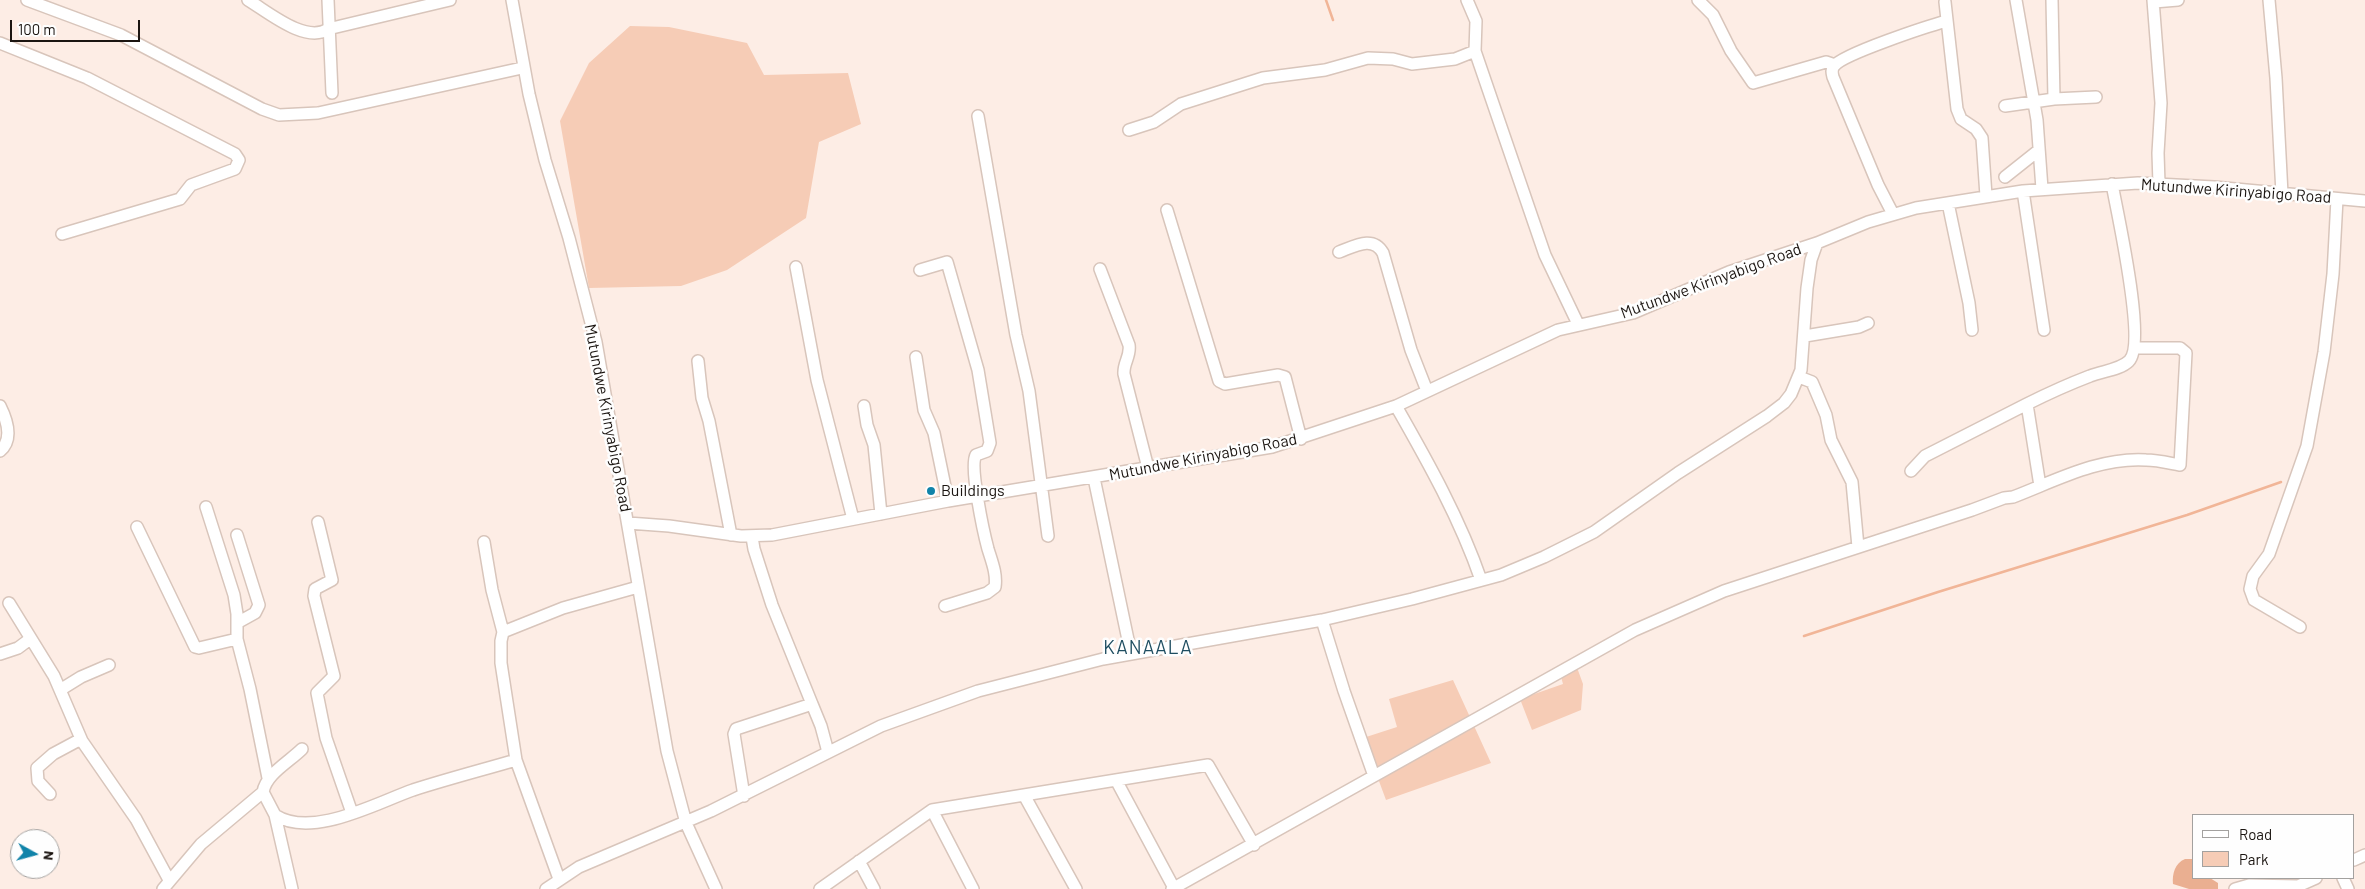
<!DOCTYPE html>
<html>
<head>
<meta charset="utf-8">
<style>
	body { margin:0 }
	#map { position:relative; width:2365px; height:889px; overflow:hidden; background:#fdede5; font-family:Barlow,sans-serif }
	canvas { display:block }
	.legend { position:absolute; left:2192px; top:814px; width:162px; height:65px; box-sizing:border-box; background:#fefefe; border:1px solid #a3a19f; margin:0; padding:6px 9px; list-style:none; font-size:15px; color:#1b1511 }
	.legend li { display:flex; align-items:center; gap:10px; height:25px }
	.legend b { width:25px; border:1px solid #a3a19f }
	.north { position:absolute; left:10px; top:829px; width:50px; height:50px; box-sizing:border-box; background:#fefefe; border:1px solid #a3a19f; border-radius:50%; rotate:97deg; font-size:14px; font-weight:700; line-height:20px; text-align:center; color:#1b1511 }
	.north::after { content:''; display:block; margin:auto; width:18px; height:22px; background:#1083a9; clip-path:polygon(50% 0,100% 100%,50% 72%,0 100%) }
	.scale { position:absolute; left:10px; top:20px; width:130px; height:22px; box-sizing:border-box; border:2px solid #1b1511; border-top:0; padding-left:6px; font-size:15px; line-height:18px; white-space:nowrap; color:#1b1511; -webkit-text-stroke:4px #fefefe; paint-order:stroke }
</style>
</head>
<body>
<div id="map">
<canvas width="2365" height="889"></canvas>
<ul class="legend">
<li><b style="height:6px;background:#fff"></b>Road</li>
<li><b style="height:14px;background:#f6ccb6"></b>Park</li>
</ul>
<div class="north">N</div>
<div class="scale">100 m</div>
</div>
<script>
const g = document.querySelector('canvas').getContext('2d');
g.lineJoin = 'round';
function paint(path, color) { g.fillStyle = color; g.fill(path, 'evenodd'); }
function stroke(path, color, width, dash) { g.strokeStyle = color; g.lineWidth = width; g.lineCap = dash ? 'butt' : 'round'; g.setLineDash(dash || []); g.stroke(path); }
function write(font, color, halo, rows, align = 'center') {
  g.font = font + ' Barlow,sans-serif'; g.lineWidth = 5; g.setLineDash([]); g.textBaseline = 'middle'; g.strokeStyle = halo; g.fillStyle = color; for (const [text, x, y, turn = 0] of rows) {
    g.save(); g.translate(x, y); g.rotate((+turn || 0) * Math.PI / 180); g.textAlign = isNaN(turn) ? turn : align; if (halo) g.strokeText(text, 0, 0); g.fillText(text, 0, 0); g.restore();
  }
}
paint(new Path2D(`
	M630 26 669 27 747 43 764 75 848 73 861 124 819 142 806 218 727 270 681 286 589 288 560 121 589 63Z
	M1575 662 1583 684 1581 710 1532 730 1520 699 1563 684 1558 666Z
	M1453 680 1491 763 1386 800 1363 738 1397 727 1389 699Z`), '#f6ccb6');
paint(new Path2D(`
	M2185 859H2194V878H2210L2218 883V889H2189L2173 884C2172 874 2175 863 2185 859Z`), '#eaaf91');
stroke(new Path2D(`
	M1326 0 1333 20
	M1804 636 1938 592 2187 515 2281 482`), '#f1b597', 2.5);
const minor = new Path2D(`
	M27 0 121 35 262 109 279 115 318 113 522 68
	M248 0C268 12 306 44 328 29L450 0
	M328 0 332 93
	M512 0 529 94 545 160 569 238 596 342 667 751 686 823 716 889
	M1467 0 1476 21 1475 51
	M1698 0 1713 15 1731 51 1753 83 1826 62 1835 65
	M2016 0 2037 120 2042 189
	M2052 0 2054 99
	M2153 0 2161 103 2158 153 2159 184
	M2269 0 2276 78 2282 194
	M1945 2 1957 109 1961 119 1976 129 1982 138 1986 196
	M2154 2 2178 0
	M0 43 87 78 235 154 239 160 235 169 191 185 180 199 62 234
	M2005 106 2054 99 2096 97
	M978 116 1016 335 1029 391 1048 536
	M1129 130 1154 122 1181 104 1263 78 1325 70 1368 58 1393 59 1412 64 1455 59 1475 51 1545 255 1578 324
	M2005 177 2039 150
	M2023 191 2044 330
	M1948 203 1969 303 1972 330
	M1167 210 1219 381 1225 384 1278 375 1285 377 1301 439
	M1893 214 1878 185 1833 77C1832 73 1831 70 1834 66 1843 54 1928 26 1947 21
	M1339 252C1355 246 1373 235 1383 253L1411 350 1427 391
	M796 267 817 380 853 519
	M1100 269 1129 345C1131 356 1123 363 1124 374L1148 468
	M920 270 947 262 978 370 990 443 987 451 976 455C969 466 984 534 988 549 992 562 997 574 995 587L987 593 945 606
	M1805 336 1859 327 1868 323
	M916 357 924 410 934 433 948 501
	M698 361 702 398 709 421 731 535
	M1799 377 1812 382 1826 415 1831 440 1852 482 1858 547
	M0 406C7 420 14 439 0 451
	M864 406 867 425 874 445 881 514
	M1396 406C1428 462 1460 519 1481 580
	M1911 471 1925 456 2027 404
	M1094 478 1131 654
	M2040 486 2027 404C2047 394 2069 384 2090 376 2102 371 2120 370 2129 361 2147 344 2117 212 2112 184
	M206 507 234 595 237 614V639L250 689 268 778
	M318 522 332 580 315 589 314 596 334 676 317 693 326 738 352 813
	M628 523 669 526 741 536 772 535 948 501 1272 447 1396 406 1558 330 1633 313 1729 272 1817 243 1868 222 1916 208 2023 191 2138 183 2214 187 2365 201
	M137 527 195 647 199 648 237 639
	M237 535 259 605 255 613 237 623
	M752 537 754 549 772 605 812 704
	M484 542 492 590 503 632
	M9 603 54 676 82 741 136 819 169 880
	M1322 620 1344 691 1374 776
	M2300 627 2254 600 2250 589 2253 576 2269 554 2307 446 2324 352 2333 274 2337 199
	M0 654 18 648 30 639
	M60 690 81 677 109 665
	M302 749C289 762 266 774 263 792L275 815C312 839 376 803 413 790 447 779 482 770 516 760
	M1116 780 1174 888
	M50 794 38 781 37 768 53 754 81 739
	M1024 795 1076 889
	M744 796 734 734 736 729 812 704 821 726 828 752
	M932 810 1208 765 1254 845
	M275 815 292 889
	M2354 860 2365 855
	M859 861 874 889
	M2343 878 2348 889
	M559 879 516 760 501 663V641L503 632 563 608 638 587
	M163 889 201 844 263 792
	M546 889 579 867 711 811 881 726 978 691 1103 659 1322 620 1412 599 1501 575 1544 557 1594 532 1678 473 1767 416 1784 403 1791 394 1801 370 1807 288 1811 260 1817 243
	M820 889 932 810 973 889
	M1172 889 1635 630 1724 591 1972 510 2004 498 2013 497C2055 481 2099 457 2146 460 2157 460 2169 463 2180 465L2186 353 2180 348H2135
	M2235 889 2249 885 2298 886 2316 878`);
stroke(minor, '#d8c5bb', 14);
stroke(minor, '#fff', 11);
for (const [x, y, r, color] of [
	[931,491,5,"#1083a9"]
]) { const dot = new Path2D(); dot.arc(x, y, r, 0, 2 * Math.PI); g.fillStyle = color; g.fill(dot); stroke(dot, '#fefefe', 2); }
write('16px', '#1b1511', '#fefefe', [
	["Mutundwe Kirinyabigo Road",2236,191,4],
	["Mutundwe Kirinyabigo Road",1711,281,-20],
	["Mutundwe Kirinyabigo Road",608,418,79],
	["Mutundwe Kirinyabigo Road",1203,457,-11]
]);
write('16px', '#1b1511', '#fefefe', [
	["Buildings",941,491]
], 'left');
g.letterSpacing = '1px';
write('19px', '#1f4e61', '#fefefe', [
	["KANAALA",1148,648]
]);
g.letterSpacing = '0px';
</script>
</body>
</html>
